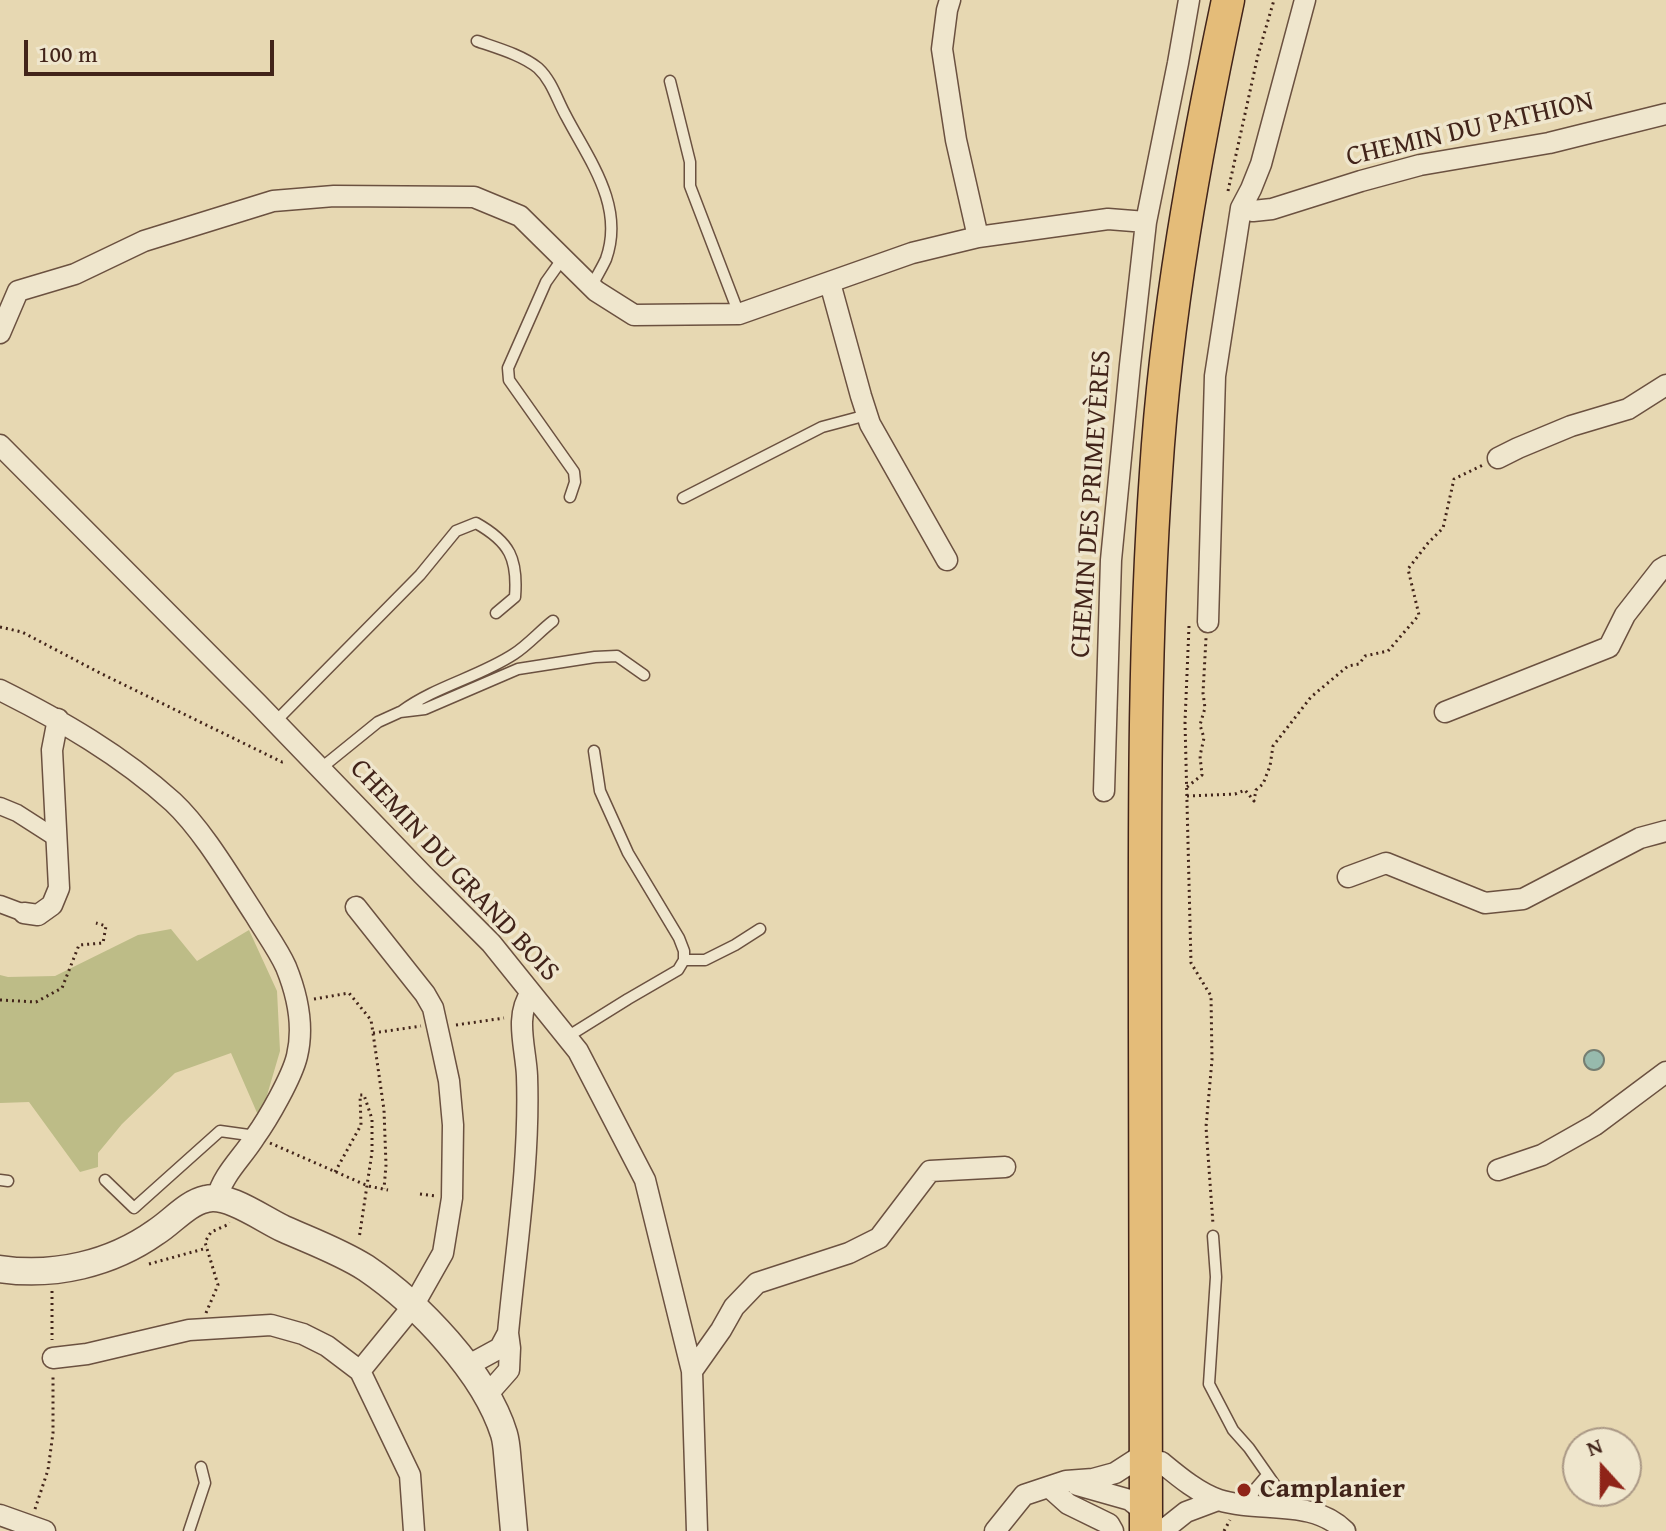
<!DOCTYPE html>
<html>
<head>
<meta charset="utf-8">
<style>
	body { margin:0 }
	#map { position:relative; width:1666px; height:1531px; overflow:hidden; background:#e7d8b2; font-family:"Gentium Book Plus",serif }
	canvas { display:block }
	.north { position:absolute; left:1562px; top:1427px; width:80px; height:80px; box-sizing:border-box; background:#efe6cd; border:2px solid #aa9885; border-radius:50%; rotate:339deg; font-size:22px; font-weight:700; line-height:32px; text-align:center; color:#42241a }
	.north::after { content:''; display:block; margin:auto; width:28px; height:36px; background:#8f2418; clip-path:polygon(50% 0,100% 100%,50% 72%,0 100%) }
	.scale { position:absolute; left:24px; top:40px; width:250px; height:36px; box-sizing:border-box; border:4px solid #42241a; border-top:0; padding-left:10px; font-size:24px; line-height:28px; white-space:nowrap; color:#42241a; -webkit-text-stroke:6px #efe6cd; paint-order:stroke }
</style>
</head>
<body>
<div id="map">
<canvas width="1666" height="1531"></canvas>
<div class="north">N</div>
<div class="scale">100 m</div>
</div>
<script>
const g = document.querySelector('canvas').getContext('2d');
g.lineJoin = 'round';
function paint(path, color) { g.fillStyle = color; g.fill(path, 'evenodd'); }
function stroke(path, color, width, dash) { g.strokeStyle = color; g.lineWidth = width; g.lineCap = dash ? 'butt' : 'round'; g.setLineDash(dash || []); g.stroke(path); }
function write(font, color, halo, rows, align = 'center') {
  g.font = font + ' "Gentium Book Plus",serif'; g.lineWidth = 7; g.setLineDash([]); g.textBaseline = 'middle'; g.strokeStyle = halo; g.fillStyle = color; for (const [text, x, y, turn = 0] of rows) {
    g.save(); g.translate(x, y); g.rotate((+turn || 0) * Math.PI / 180); g.textAlign = isNaN(turn) ? turn : align; if (halo) g.strokeText(text, 0, 0); g.fillText(text, 0, 0); g.restore();
  }
}
paint(new Path2D(`
	M171 929 197 961 249 930 277 991 280 1051 263 1109 258 1115 231 1053 175 1073 122 1124 98 1153V1167L80 1172 29 1102 0 1103V975L8 977 55 976 138 935Z`), '#bdbc87');
const water = new Path2D(`
	M1584 1060a10 10 0 1 1 20 0a10 10 0 1 1-20 0Z`);
paint(water, '#97baad');
stroke(water, '#757e72', 2);
const service = new Path2D(`
	M477 41C497 48 522 55 538 68 552 81 557 100 566 116 589 160 625 206 606 259 602 268 596 277 592 286
	M670 81 690 162V186L739 314
	M563 258 546 282 508 368 509 380 574 472 575 482 570 497
	M683 498 822 427 867 415
	M402 711C436 686 479 677 514 654 528 645 540 631 553 621
	M275 722 420 575 456 531 476 523C510 542 518 559 515 597L496 613
	M320 769 378 722 400 712 425 709 518 669 595 657 617 656 644 675
	M684 960H705L735 945 760 929
	M567 1037 628 999 678 970 684 960V951L679 938 628 853 600 791 594 751
	M0 1180 8 1181
	M105 1180 134 1208 220 1131 256 1136
	M1213 1236 1216 1277 1209 1384 1233 1430 1249 1448 1291 1508
	M1249 1505 1255 1489 1267 1475
	M189 1531 205 1483 201 1467`);
const pedestrian = new Path2D(`
	M0 806 17 813 56 838
	M0 904 24 913`);
const minor = new Path2D(`
	M950 0 947 10 942 49 956 140 978 237
	M1241 208 1253 211 1272 209 1361 181 1420 165 1549 143 1666 114
	M830 283 861 396 870 424 947 560
	M0 333 18 291 75 274 144 241 273 201 334 196 474 197 520 216 596 291 634 315 739 314 912 253 978 237 1108 219 1146 222
	M0 445 257 703 423 875 491 943 578 1051 645 1180 692 1371 697 1531
	M1498 458 1518 448 1571 426 1628 409 1666 385
	M1208 622 1215 376 1241 208 1251 189 1261 164 1305 0
	M0 690C62 721 121 755 173 802 203 830 232 880 255 915 265 932 278 949 286 967 297 994 304 1027 297 1056 292 1077 268 1119 255 1137 242 1158 223 1174 217 1198
	M1445 712 1609 647 1625 615 1661 569 1666 566
	M1104 791 1111 560 1130 365 1146 222 1178 63 1189 0
	M1348 877 1386 863 1485 903 1523 899 1640 838 1666 831
	M356 907 425 994 433 1008 441 1044 449 1081 453 1125 452 1198 443 1253 413 1306 360 1371 410 1475 414 1531
	M24 913 38 915 52 905 59 888 52 750 58 719
	M1498 1170 1542 1155 1595 1125 1666 1072
	M53 1358 87 1354 189 1330 271 1325 303 1334 327 1346 360 1371
	M467 1366 500 1348 508 1333
	M692 1371 721 1330 734 1307 757 1283 849 1253 879 1238 930 1171 1005 1167
	M486 1396 509 1370 510 1348 508 1333C516 1248 530 1162 527 1076 526 1049 514 1016 531 993
	M1161 1462C1178 1476 1198 1493 1219 1500 1260 1513 1312 1498 1345 1531
	M1077 1485 1130 1500 1146 1513
	M1049 1487 1068 1504 1109 1524 1113 1531
	M0 1515 45 1531
	M995 1531 1024 1495 1066 1481 1093 1479 1115 1473 1146 1453
	M1162 1531 1186 1512 1218 1500`);
const tertiary = new Path2D(`
	M0 1269C54 1277 111 1264 156 1232 172 1222 187 1203 206 1199 228 1193 264 1220 284 1229 311 1241 341 1252 366 1268 419 1304 485 1373 504 1434 507 1444 507 1455 508 1464 510 1487 512 1509 514 1531`);
const primary = new Path2D(`
	M1146 1531C1145 1364 1146 1196 1145 1029 1145 844 1143 658 1156 473 1166 314 1195 156 1228 0`);
stroke(service, '#6b5140', 13);
stroke(pedestrian, '#6b5140', 19);
stroke(minor, '#6b5140', 23);
stroke(tertiary, '#6b5140', 29);
stroke(primary, '#42241a', 35);
stroke(new Path2D(`
	M1228 191 1258 55 1274 0
	M1189 626 1185 722 1191 963 1211 996 1212 1060 1206 1127 1213 1224
	M0 627 22 632 100 673 282 762 286 761
	M1187 787 1202 775 1200 756 1204 738 1200 725 1205 708 1203 693 1206 638
	M1187 796 1235 794 1245 790 1254 801 1256 790 1263 784 1270 766 1273 746 1311 697 1348 666 1359 664 1365 656 1388 651 1419 615 1408 569 1428 543 1443 528 1454 479 1483 465
	M314 999 349 993 371 1020 373 1033 384 1110 386 1165 384 1189
	M0 1000 36 1002 62 988 79 945 103 943 106 926 96 923
	M456 1025 504 1018
	M373 1033 421 1026
	M270 1143 368 1186 388 1190
	M335 1172 361 1125 360 1095H364L372 1119V1152L359 1239
	M420 1194 436 1196
	M149 1264 207 1248
	M52 1291V1340
	M206 1313 218 1285 205 1242 211 1232 227 1225 229 1222
	M35 1509 48 1470 53 1433V1375
	M1224 1531 1230 1520`), '#42241a', 3, [2, 4]);
stroke(service, '#efe6cd', 10);
stroke(pedestrian, '#efe6cd', 16);
stroke(minor, '#efe6cd', 20);
stroke(tertiary, '#efe6cd', 26);
stroke(primary, '#e4bc79', 32);
for (const [x, y, r, color] of [
	[1244,1490,8,"#8f2418"]
]) { const dot = new Path2D(); dot.arc(x, y, r, 0, 2 * Math.PI); g.fillStyle = color; g.fill(dot); stroke(dot, '#efe6cd', 3); }
write('28px', '#42241a', '#efe6cd', [
	["CHEMIN DU PATHION",1470,130,-13],
	["CHEMIN DES PRIMEVÈRES",1092,504,-86],
	["CHEMIN DU GRAND BOIS",454,871,47]
]);
write('bold 28px', '#42241a', '#efe6cd', [
	["Camplanier",1260,1490]
], 'left');
</script>
</body>
</html>
